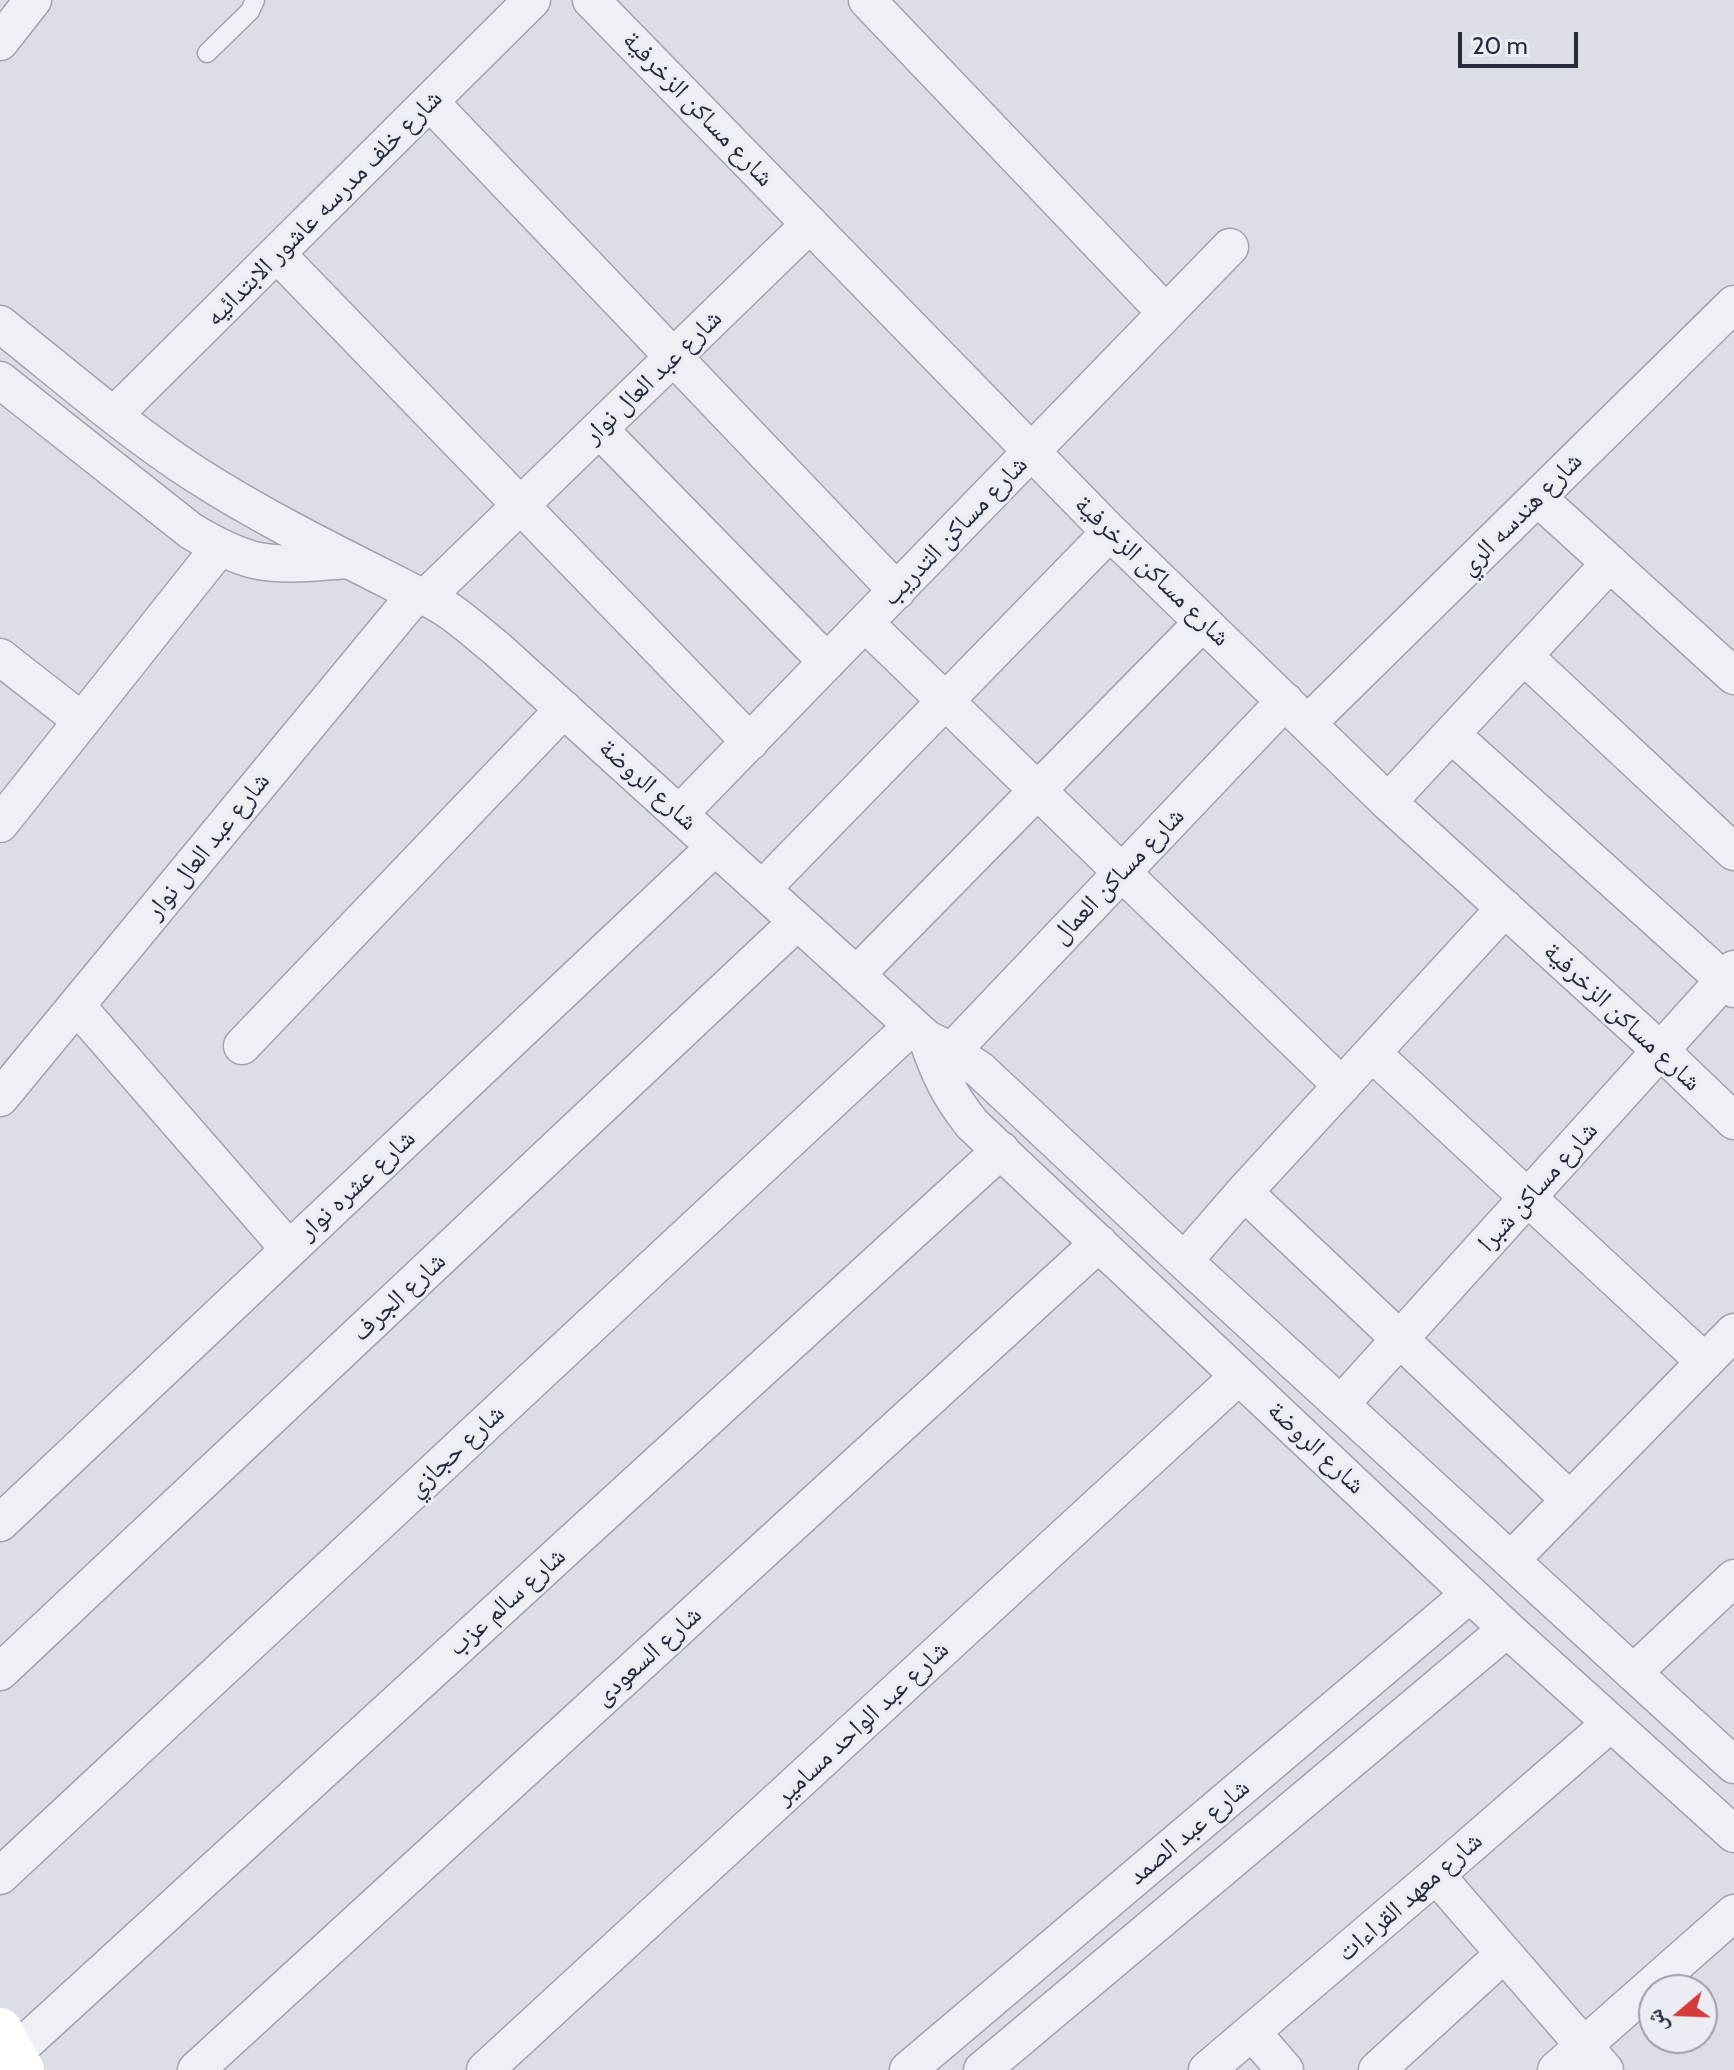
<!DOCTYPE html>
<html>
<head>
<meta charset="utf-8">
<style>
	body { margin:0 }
	#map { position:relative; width:1734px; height:2070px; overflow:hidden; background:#dcdee6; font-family:Cabin,"Noto Naskh Arabic",sans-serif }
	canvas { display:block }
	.north { position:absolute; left:1638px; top:1974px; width:80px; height:80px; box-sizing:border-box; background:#ebedf4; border:2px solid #9c9fab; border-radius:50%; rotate:251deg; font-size:22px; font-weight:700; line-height:32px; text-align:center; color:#252a3d }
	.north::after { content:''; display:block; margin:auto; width:28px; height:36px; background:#d13c3b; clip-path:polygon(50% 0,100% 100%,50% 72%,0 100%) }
	.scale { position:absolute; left:1458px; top:32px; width:120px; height:36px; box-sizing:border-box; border:4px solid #252a3d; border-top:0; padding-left:10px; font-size:24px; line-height:28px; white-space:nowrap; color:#252a3d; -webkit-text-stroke:6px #ebedf4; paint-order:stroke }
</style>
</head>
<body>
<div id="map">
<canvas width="1734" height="2070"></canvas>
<div class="north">ش</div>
<div class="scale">20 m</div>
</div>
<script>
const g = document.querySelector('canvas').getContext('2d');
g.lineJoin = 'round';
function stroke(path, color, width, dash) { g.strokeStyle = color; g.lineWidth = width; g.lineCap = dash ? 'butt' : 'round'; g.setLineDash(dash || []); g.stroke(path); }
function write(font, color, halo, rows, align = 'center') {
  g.font = font + ' Cabin,"Noto Naskh Arabic",sans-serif'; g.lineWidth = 6; g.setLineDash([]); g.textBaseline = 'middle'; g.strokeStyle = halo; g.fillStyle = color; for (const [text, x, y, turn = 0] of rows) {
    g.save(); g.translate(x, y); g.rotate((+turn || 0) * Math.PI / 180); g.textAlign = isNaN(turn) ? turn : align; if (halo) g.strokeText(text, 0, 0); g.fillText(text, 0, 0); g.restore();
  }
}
const lane = new Path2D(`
	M207 53 250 11 255 0`);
const street = new Path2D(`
	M591 0 1110 532 1388 802 1661 1051 1734 1121
	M867 0 1166 313
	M0 42 33 0
	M431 103 897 591
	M277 254 750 742
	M0 324C64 375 126 429 195 474 265 519 341 556 416 594 446 603 472 629 496 648L927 1039 952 1051 980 1070 1184 1261 1734 1765
	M0 380 191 531C211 543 231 554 254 560 284 567 317 562 348 560
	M114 415 532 0
	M599 429 827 662
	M1538 498 1734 676
	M426 597 810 224
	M865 623 1342 1086
	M1524 656 1734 852
	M0 657 82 721
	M1308 723 1734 304
	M1451 734 1734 989
	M1388 802 1610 563
	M679 814 1230 247
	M0 824 219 548
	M762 889 1110 532
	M856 975 1203 622
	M77 1006 289 1249
	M927 1039C939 1074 949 1095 972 1124L1507 1629 1734 1834
	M242 1046 564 709
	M952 1051 1285 701
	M1372 1053 1705 1362
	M0 1098 416 594
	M1244 1192 1569 1499
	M1184 1261 1244 1192 1505 908
	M1341 1404 1734 969
	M0 1523 715 847
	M1511 1560 1734 1332
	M0 1672 797 922
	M1633 1673 1734 1578
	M1436 1875 1605 2070
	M0 1876 912 1026
	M1252 2032 1285 2070
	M13 2054 1001 1150
	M196 2070 1099 1243
	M485 2070 1239 1376
	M908 2070 1470 1594
	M982 2070 1507 1629
	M1207 2070 1436 1875 1611 1723
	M1377 2070 1504 1954
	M1556 2070 1734 1913`);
stroke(lane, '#a1a4b0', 21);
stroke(street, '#a1a4b0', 39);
stroke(lane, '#eef0f5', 18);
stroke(street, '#eef0f5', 36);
stroke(new Path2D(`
	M0 2030 22 2070`), '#fff', 44);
write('26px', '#252a3d', '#ebedf4', [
	["شارع مساكن الزخرفية",698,109,46],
	["شارع خلف مدرسه عاشور الابتدائيه",324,208,-45],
	["شارع عبد العال نوار",653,377,-44],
	["شارع هندسه الري",1521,514,-45],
	["شارع مساكن التدريب",955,531,-46],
	["شارع مساكن الزخرفية",1152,571,44],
	["شارع الروضة",648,785,42],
	["شارع عبد العال نوار",208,846,-51],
	["شارع مساكن العمال",1118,876,-46],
	["شارع مساكن الزخرفية",1622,1017,43],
	["شارع عشره نوار",357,1185,-43],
	["شارع مساكن شبرا",1538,1187,-48],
	["شارع الجرف",399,1297,-43],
	["شارع الروضة",1316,1448,43],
	["شارع حجازي",456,1451,-43],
	["شارع سالم عزب",507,1602,-42],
	["شارع السعودى",648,1656,-42],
	["شارع عبد الواحد مسامير",862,1723,-43],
	["شارع عبد الصمد",1189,1832,-40],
	["شارع معهد القراءات",1410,1897,-41]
]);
</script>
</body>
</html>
